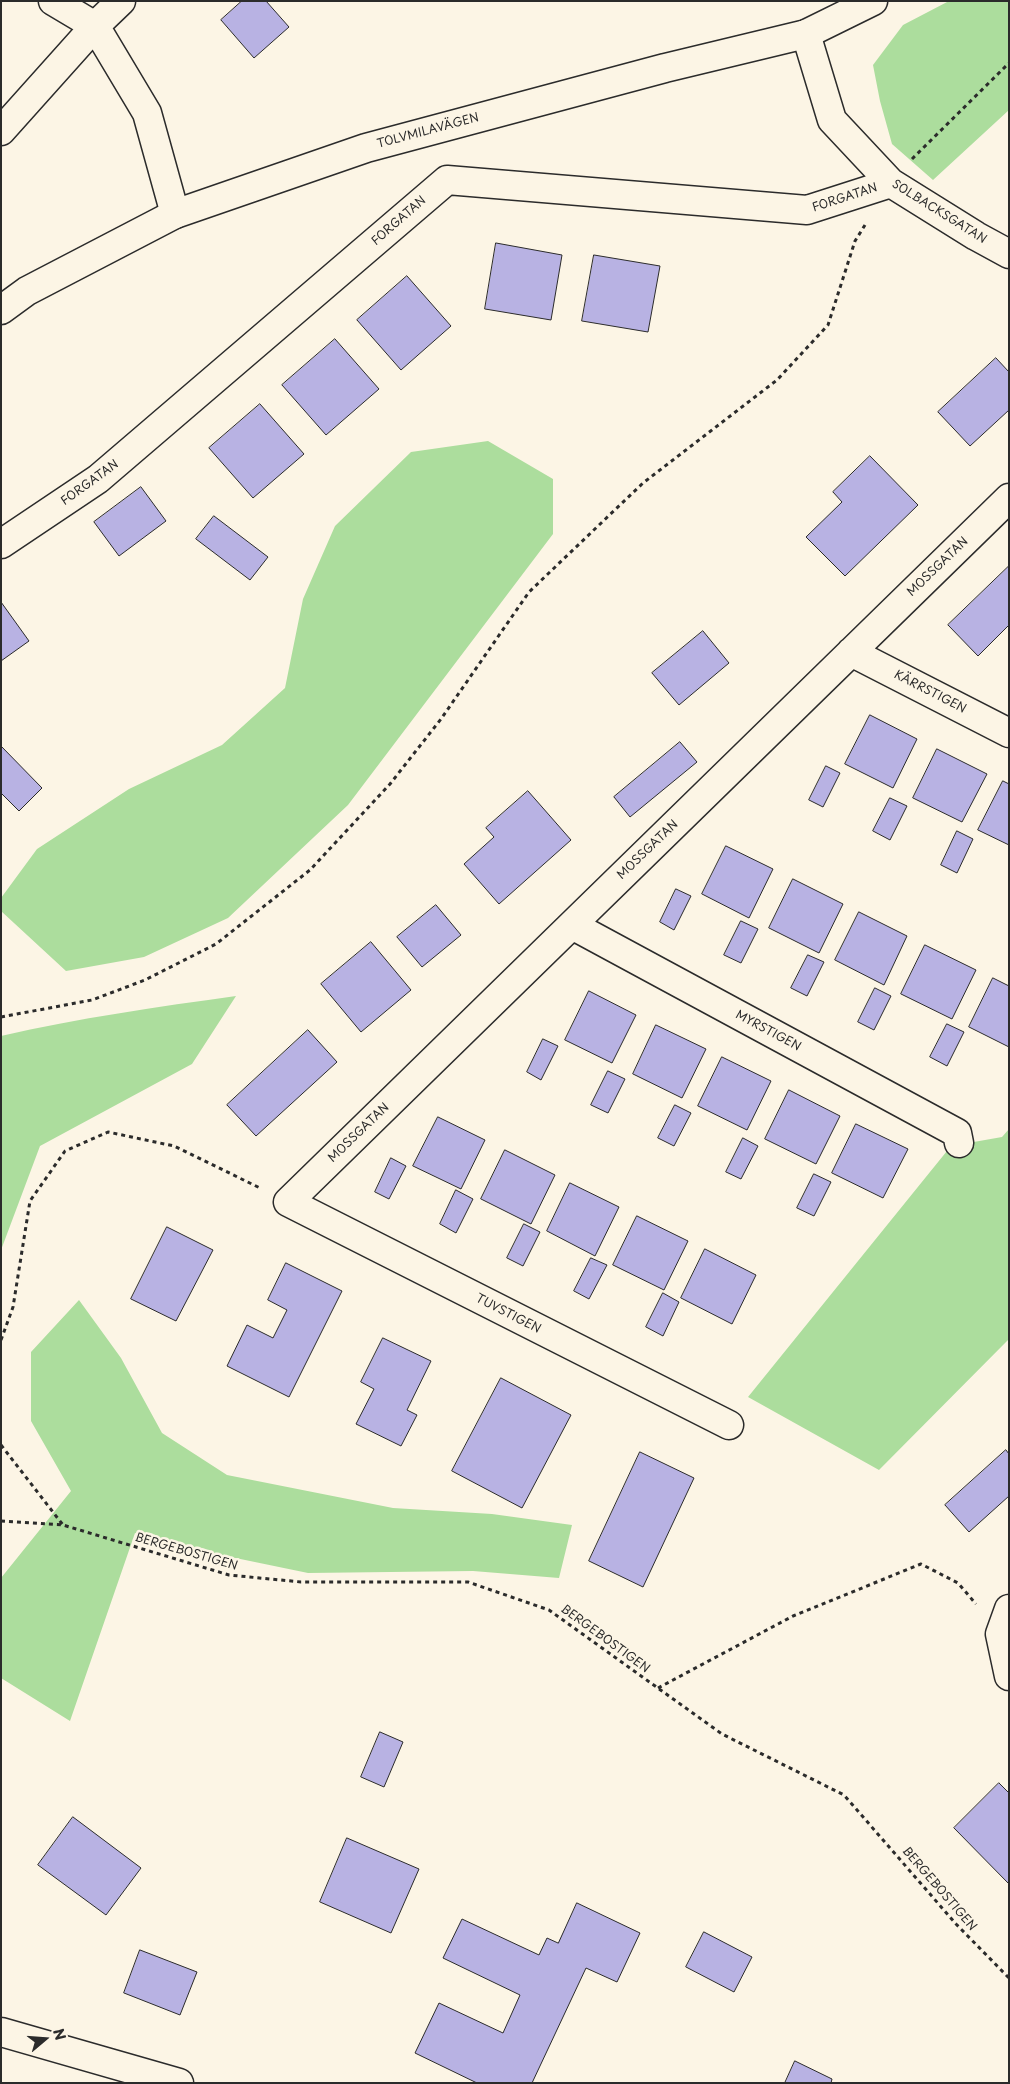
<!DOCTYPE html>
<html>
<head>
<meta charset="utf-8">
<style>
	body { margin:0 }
	#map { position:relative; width:1010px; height:2084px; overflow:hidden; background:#fcf5e5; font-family:"Playpen Sans",sans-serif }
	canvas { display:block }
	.frame { position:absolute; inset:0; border:2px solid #2b2b2b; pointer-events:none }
	.north { position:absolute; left:20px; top:2014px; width:50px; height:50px; -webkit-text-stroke:4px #fcf5e5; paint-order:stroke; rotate:72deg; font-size:14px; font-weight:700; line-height:20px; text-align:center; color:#2b2b2b }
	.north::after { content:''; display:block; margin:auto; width:18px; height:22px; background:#2b2b2b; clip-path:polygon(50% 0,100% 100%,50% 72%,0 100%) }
</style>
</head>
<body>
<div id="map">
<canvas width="1010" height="2084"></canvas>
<div class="frame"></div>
<div class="north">N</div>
</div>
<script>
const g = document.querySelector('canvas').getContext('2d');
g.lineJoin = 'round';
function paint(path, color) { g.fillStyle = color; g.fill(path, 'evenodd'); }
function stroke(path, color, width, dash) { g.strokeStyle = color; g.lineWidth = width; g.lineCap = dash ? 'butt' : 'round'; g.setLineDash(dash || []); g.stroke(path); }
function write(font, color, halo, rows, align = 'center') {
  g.font = font + ' "Playpen Sans",sans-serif'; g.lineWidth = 5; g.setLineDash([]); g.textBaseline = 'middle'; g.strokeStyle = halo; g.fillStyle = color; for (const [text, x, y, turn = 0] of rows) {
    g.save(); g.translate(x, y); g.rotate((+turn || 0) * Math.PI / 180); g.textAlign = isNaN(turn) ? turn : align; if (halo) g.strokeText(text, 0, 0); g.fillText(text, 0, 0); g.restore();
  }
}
paint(new Path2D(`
	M949 1H1009V110L933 180 892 144 880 101 873 65 903 25Z
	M488 441 553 479V534L348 805 228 918 144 957 66 971 1 911V898L37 849 129 789 222 745 285 688 303 599 335 526 411 452Z
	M236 996 192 1064 40 1146 1 1250V1036C79 1018 157 1007 236 996Z
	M1009 1129V1339L879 1470 748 1397 951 1146 1002 1137Z
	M79 1300 121 1358 162 1433 227 1475 393 1508 492 1514 572 1525 559 1578 473 1571 308 1573 221 1555 135 1533 70 1721 1 1678V1578L71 1491 31 1421V1352Z`), '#acdd9d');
const building = new Path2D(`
	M242 1H266L289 27 254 58 221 20Z
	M496 243 562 255 551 320 485 309Z
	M594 255 660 266 648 332 582 321Z
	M407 276 451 326 401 370 357 320Z
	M335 339 379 389 326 435 282 385Z
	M996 358 1009 372V410L970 446 938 412Z
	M260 404 304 454 253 498 209 448Z
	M870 456 918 505 845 576 806 537 842 502 833 492Z
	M141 487 166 521 119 556 94 522Z
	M214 516 268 557 250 580 196 539Z
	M1009 566V625L978 656 948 625Z
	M1 602 29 641 1 661Z
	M703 631 729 663 679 705 652 673Z
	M870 715 917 739 893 788 845 764Z
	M680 742 697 762 630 817 614 797Z
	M1 746 42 788 19 811 1 793Z
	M937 749 987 774 962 822 913 798Z
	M826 766 840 773 823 807 809 800Z
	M1003 781 1009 784V845L978 830Z
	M528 791 571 840 499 904 464 864 494 837 486 828Z
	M890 798 907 806 890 840 873 831Z
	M957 831 973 839 957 873 941 865Z
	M726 846 773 869 749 918 702 894Z
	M793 879 843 904 819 953 769 928Z
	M676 889 691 896 674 930 660 922Z
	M436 905 461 935 422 967 397 937Z
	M859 912 907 936 884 985 835 960Z
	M741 921 758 929 741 963 724 955Z
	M371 942 411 990 361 1032 321 984Z
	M925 945 976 970 952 1019 901 994Z
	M808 955 824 962 807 996 791 988Z
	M993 978 1009 986V1047L969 1027Z
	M875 988 891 996 874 1030 858 1022Z
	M589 991 636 1015 612 1063 565 1040Z
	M947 1024 964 1032 947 1066 930 1057Z
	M656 1025 706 1049 682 1098 633 1074Z
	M308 1030 337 1062 256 1136 227 1105Z
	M543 1039 558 1046 541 1080 527 1072Z
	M722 1057 771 1081 747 1130 698 1106Z
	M608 1071 625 1079 608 1113 591 1105Z
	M789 1090 840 1116 816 1164 765 1139Z
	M675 1105 691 1113 674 1146 658 1138Z
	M438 1117 485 1140 461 1189 413 1166Z
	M856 1124 908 1149 883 1198 832 1173Z
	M743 1138 758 1146 741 1179 726 1172Z
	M505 1150 555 1175 531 1224 481 1199Z
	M391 1158 406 1166 389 1199 375 1192Z
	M814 1174 831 1182 814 1216 797 1208Z
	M570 1183 619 1207 595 1256 547 1231Z
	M456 1190 473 1199 456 1233 440 1224Z
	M637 1216 688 1241 664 1290 613 1265Z
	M524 1224 540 1232 523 1266 507 1258Z
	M167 1227 213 1250 176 1321 131 1299Z
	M705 1249 756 1275 732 1324 681 1298Z
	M591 1258 607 1265 589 1299 574 1291Z
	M286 1263 342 1291 289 1397 227 1366 247 1325 273 1338 287 1310 268 1300Z
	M663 1293 679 1302 663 1336 646 1327Z
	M383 1338 431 1361 407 1410 417 1415 401 1446 356 1424 374 1389 361 1382Z
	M501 1378 571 1415 522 1508 452 1471Z
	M1006 1450 1009 1454V1496L969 1532 945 1505Z
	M640 1452 694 1478 643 1587 589 1561Z
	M380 1732 403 1742 384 1787 361 1777Z
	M999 1783 1009 1793V1884L954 1828Z
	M73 1817 141 1868 106 1915 38 1865Z
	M347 1838 419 1869 391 1933 320 1902Z
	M577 1903 640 1933 617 1982 586 1968 532 2083H477L415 2053 439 2003 503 2033 520 1995 443 1958 462 1919 539 1955 547 1938 558 1943Z
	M704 1932 752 1957 734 1992 686 1967Z
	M140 1950 197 1972 180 2015 124 1993Z
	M795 2061 832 2079 831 2083H785Z`);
paint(building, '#b8b2e3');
stroke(building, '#2b2b2b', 1);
const minor = new Path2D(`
	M53 1 95 26 147 113 175 214
	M806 34 832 120 891 183 976 236 1009 254
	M1 131 95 26 121 1
	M1 544 98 479 447 180 807 210 891 183
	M851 652 1009 733
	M572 925 957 1133 959 1143
	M729 1425 288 1202 1009 498
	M1009 1609 1000 1634 1009 1676
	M1 2032 179 2083`);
const tertiary = new Path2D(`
	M1 310 27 291 175 214 366 148 665 68 806 34 873 1`);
stroke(minor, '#2b2b2b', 31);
stroke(tertiary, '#2b2b2b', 31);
stroke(new Path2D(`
	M912 159 1009 63
	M1 1017 92 1000 145 980 216 944 310 870 390 784 441 719 529 592 643 483 777 380 828 325 855 241 865 225
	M1 1340 13 1307 30 1201 65 1151 108 1132 174 1146 260 1188
	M1 1445 63 1525
	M1 1521 63 1525 229 1575 301 1582H468L549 1610 722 1734 844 1795 956 1924 1009 1978
	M658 1688 793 1616 921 1564 958 1583 976 1604`), '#2b2b2b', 3, [4, 4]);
stroke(minor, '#fcf5e5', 28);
stroke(tertiary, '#fcf5e5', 28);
write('12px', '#2b2b2b', '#fcf5e5', [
	["TOLVMILAVÄGEN",428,131,-15],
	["FORGATAN",845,198,-18],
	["SOLBACKSGATAN",939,212,32],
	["FORGATAN",399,221,-41],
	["FORGATAN",90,483,-36],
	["MOSSGATAN",938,567,-44],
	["KÄRRSTIGEN",930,692,27],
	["MOSSGATAN",648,850,-44],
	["MYRSTIGEN",768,1031,28],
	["MOSSGATAN",359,1133,-44],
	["TUVSTIGEN",508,1314,27],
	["BERGEBOSTIGEN",186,1552,16],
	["BERGEBOSTIGEN",605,1639,36],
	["BERGEBOSTIGEN",939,1889,49]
]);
</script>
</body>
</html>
